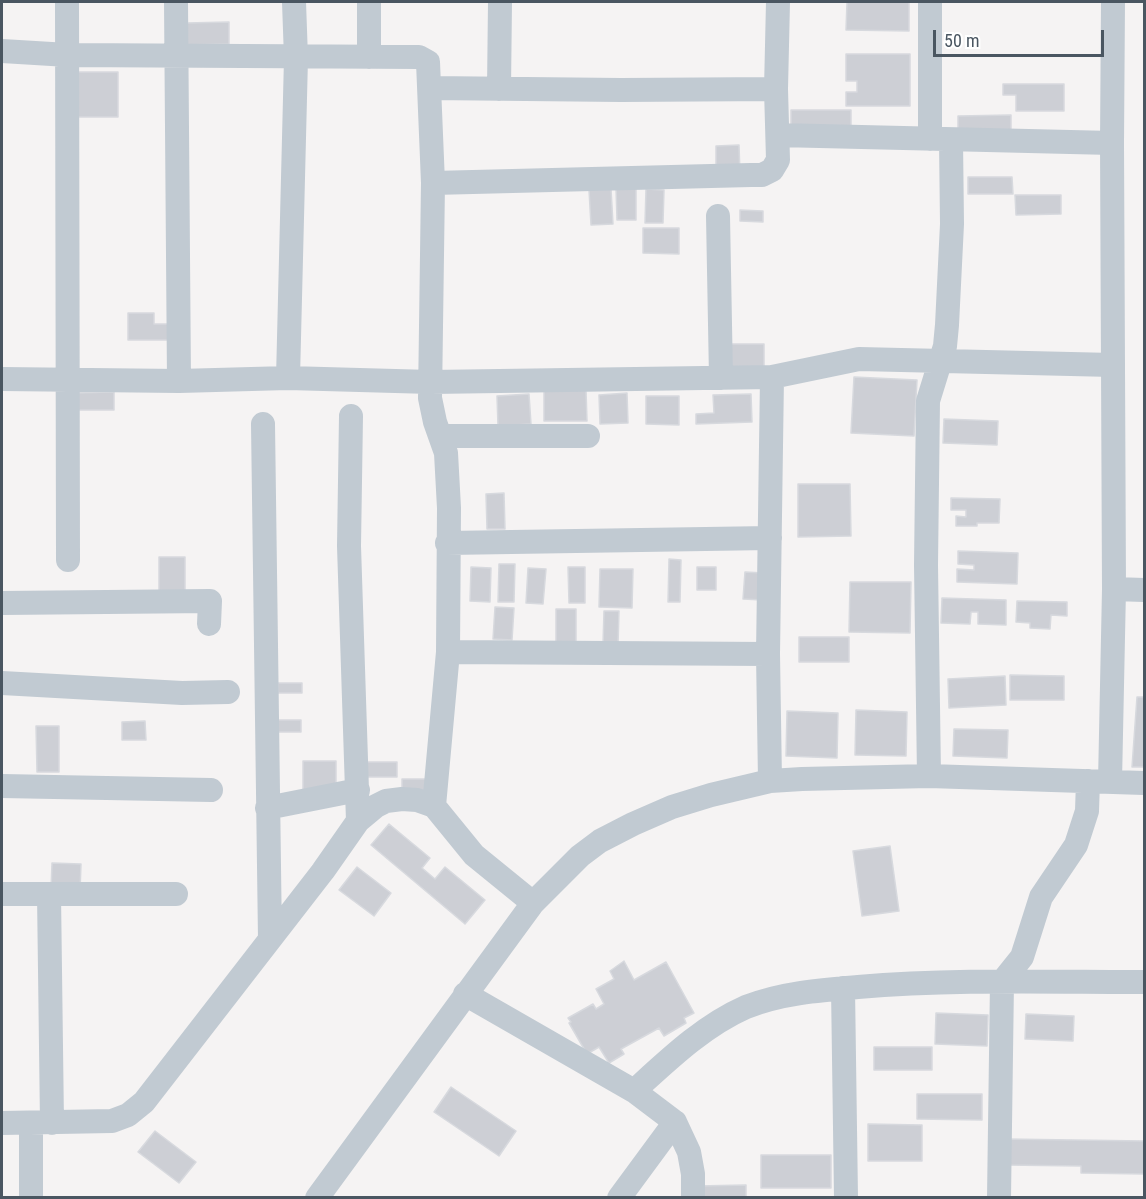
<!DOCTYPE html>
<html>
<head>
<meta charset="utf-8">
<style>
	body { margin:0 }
	#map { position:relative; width:1146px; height:1199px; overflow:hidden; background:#f5f3f3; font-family:"Roboto Condensed",sans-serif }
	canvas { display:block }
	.frame { position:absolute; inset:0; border:3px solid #4a5661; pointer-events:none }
	.scale { position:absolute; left:933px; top:30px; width:171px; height:27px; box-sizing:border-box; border:3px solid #4a5661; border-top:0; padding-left:8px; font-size:18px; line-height:21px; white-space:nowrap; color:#4a5661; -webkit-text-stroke:4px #fff; paint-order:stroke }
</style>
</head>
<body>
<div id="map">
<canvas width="1146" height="1199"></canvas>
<div class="frame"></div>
<div class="scale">50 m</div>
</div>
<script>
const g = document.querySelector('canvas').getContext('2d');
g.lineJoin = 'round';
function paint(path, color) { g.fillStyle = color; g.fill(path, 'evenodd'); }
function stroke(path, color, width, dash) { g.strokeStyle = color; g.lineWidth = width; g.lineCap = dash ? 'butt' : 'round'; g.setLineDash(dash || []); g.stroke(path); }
const building = new Path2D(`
	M847 2H909V31L846 30Z
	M229 22V44L186 45V23Z
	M846 54H910V106H846V92H857V81H846Z
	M74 72H118V117H74Z
	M1003 84H1064V111H1016V95H1003Z
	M791 110H851V133H791Z
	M1011 115V138H958V116Z
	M739 145 740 175H716V146Z
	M968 177H1012L1013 194H968Z
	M616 188H636V220H617Z
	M611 189 613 224 591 225 589 190Z
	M646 189 664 190 663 223H645Z
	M1015 195H1061V214L1016 215Z
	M740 210 763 211V222L740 221Z
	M643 228H679V254L643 253Z
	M128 313H154V324H175V340H128Z
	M729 344H764V376H729Z
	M854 377 917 380 914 436 851 433Z
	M586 390 587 421H544V391Z
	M114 392V410H69V393Z
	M627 393 628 423 600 424 599 395Z
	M529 394 531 424 498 426 497 396Z
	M751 394 752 422 696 424V414L714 413 713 395Z
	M646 396H679V425L646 424Z
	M944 419 998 421 997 445 943 443Z
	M798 484H850L851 536 798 537Z
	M504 493 505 529H487L486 494Z
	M951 498 1000 499 999 523H977V526H956V516L966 517V510H951Z
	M958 551 1018 553 1017 584 957 582V569L974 570V565L958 564Z
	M159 557H185V594H159Z
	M669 559 681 560 680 602H668Z
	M499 564H515L514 602H498Z
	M471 567 491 568 490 602 470 601Z
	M568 567H585V603H569Z
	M697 567H716V590H697Z
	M528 568 546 569 543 604 526 603Z
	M600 569H633L632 608 599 607Z
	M745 572 764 573 762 600 743 599Z
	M850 582H911L910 633 849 632Z
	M942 598 1006 600V625L978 624V612H971L970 624 941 623Z
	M1017 601 1067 602V616L1051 615 1050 629 1030 628V623L1016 622Z
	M495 607 514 608 512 640 493 639Z
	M556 609H576V644H556Z
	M604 611H619L618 645 603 644Z
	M799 637H849V662H799Z
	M1010 675 1064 676V700H1010Z
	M1005 676 1006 705 949 708 948 679Z
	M278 683H302V693H278Z
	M1137 697H1144V767H1132Z
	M856 710 907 712 906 756 855 755Z
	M787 711 838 713 837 758 786 756Z
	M276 720H301V732H276Z
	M145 721 146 740H122V722Z
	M36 726H59V772H37Z
	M954 729 1008 730 1007 758 953 756Z
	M303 761H336V790H303Z
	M367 762H397V777H367Z
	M402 779H433V797H402Z
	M389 824 430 858 422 868 435 879 445 867 485 900 465 924 371 845Z
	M890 846 899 911 862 916 853 851Z
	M52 863 81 864 80 891 51 890Z
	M357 867 391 893 374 916 339 890Z
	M624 961 634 980 666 962 694 1013 684 1018 686 1023 664 1036 659 1028 621 1049 624 1054 609 1063 599 1047 587 1054 569 1023 571 1022 568 1018 593 1004 596 1009 604 1004 596 989 614 979 610 971Z
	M936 1013 988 1015 987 1046 935 1044Z
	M1026 1014 1074 1016 1073 1041 1025 1039Z
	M874 1047H932V1070H874Z
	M451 1087 516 1131 499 1156 434 1112Z
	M917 1094H982V1120L917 1119Z
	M868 1124 922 1125V1161H868Z
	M155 1131 196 1162 179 1183 138 1152Z
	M1005 1139 1144 1141V1174L1081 1173V1166L1005 1165Z
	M761 1155H831V1188H761Z
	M746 1185V1198H698L697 1186Z`);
paint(building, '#cdcfd5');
stroke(building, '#d7d9de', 1.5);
stroke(new Path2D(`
	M67 2 68 560
	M176 2 179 381
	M2 51 68 55 419 57 428 62 433 183 430 398 435 422 446 453 449 508 448 652 434 806
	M369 57V2
	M430 88 621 90 776 89
	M499 89 500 2
	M778 135 1112 143
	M930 139V2
	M433 183 751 175H762L772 170 778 160 776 89 778 2
	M718 216 721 378
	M288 378 296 58 294 2
	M2 379 179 381 288 378 431 382 772 377 859 359 1113 365
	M351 416 349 546 358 821
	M263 424 270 939
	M440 436H588
	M447 543 770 538
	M1114 589 1144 590
	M2 603 210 601 209 624
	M448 652 768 654
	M2 683 182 693 228 692
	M929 776 926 565 928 401 945 346 947 325 952 224 951 140
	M770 781 768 654 772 377
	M1110 782 1114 589 1112 143 1113 2
	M2 786 211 790
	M267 808 358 790
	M2 894H176
	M49 894 52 1123
	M843 988 846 1198
	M465 994 634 1091 675 1122 689 1152 693 1174V1198
	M634 1091C668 1060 703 1026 746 1007 781 993 821 990 858 987 953 979 1049 982 1144 982
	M2 1123 112 1121 128 1115 144 1102 323 871 358 821 376 806 386 801 402 799 417 800 434 806 474 855 533 903
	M31 1198V1123
	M317 1198 533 903 580 856 600 841 633 824 672 807 711 795 770 781 802 779 929 776 1144 783
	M619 1198 675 1122
	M999 1198 1002 982 1022 957 1041 897 1076 845 1087 811 1088 781`), '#c1cad2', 24);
</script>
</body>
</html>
